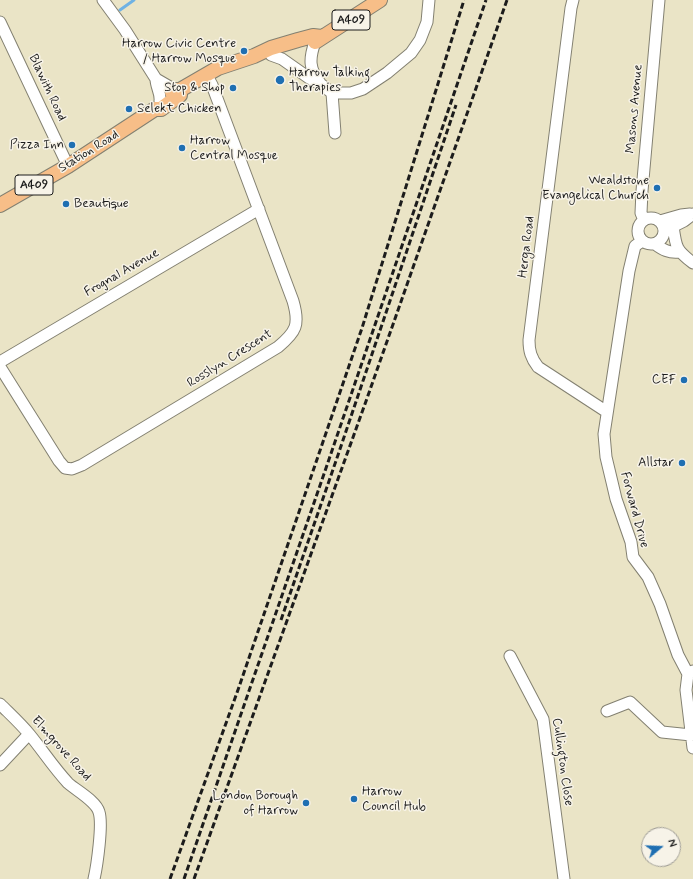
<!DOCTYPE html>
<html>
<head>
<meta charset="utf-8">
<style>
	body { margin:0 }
	#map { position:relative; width:693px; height:879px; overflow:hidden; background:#eae4c6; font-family:Mynerve,sans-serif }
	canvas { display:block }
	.north { position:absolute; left:641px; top:827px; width:40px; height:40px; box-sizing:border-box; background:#f7f3e8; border:1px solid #9f9d96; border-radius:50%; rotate:71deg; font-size:11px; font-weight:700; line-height:16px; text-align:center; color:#1c1c1c }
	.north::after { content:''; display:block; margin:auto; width:14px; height:18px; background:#1f6fb2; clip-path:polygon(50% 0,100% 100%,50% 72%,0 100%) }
</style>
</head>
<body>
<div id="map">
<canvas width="693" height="879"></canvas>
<div class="north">N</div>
</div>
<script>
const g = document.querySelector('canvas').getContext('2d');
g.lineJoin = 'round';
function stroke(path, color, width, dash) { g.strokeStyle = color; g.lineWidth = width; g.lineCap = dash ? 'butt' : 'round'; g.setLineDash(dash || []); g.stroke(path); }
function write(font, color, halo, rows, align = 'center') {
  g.font = font + ' Mynerve,sans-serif'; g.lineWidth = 3; g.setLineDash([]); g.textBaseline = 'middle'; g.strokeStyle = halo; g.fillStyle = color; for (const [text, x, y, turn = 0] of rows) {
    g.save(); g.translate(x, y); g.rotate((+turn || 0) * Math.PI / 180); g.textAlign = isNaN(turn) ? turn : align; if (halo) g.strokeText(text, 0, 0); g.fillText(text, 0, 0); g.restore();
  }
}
stroke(new Path2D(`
	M120 10 134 0`), '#6fb2e4', 3);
const minor = new Path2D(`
	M103 0 125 30 156 79C156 87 161 93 160 101
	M573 0 571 8 529 340C529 351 531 358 538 367L607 412
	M0 22 68 166
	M315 42C309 59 309 69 320 83
	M271 55 282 59 309 78 322 85 332 93H351L363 89 387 73 411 53 420 40 427 22 429 0
	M156 79 175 90
	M332 93 335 133
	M638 231a13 13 0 1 1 26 0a13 13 0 1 1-26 0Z
	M644 220 641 213 642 191 659 0
	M660 221 681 215 690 214
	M673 226C676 248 676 250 693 263
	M666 230 684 221 693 214
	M642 241 635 246 629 271 604 434 606 457 612 482 616 499 631 542 633 557 648 577 660 604 678 655 688 674
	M655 244C663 250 669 253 679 252
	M0 362 259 209
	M0 367 59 461 65 468 72 469 82 465 278 347C296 332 300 325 293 301L212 85 206 74
	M510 656 543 719 564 879
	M693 671 688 674 686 690 693 748
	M0 704C10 714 21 724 30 735 43 751 54 768 68 783 77 791 96 801 99 812 103 824 97 866 94 879
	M607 711 630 702 662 732 691 735
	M0 765 29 734`);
const major = new Path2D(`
	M315 42 380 0
	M172 92 175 90H180L218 68 254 56 271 48 298 40 313 36 322 37
	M0 205 68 166 155 109H161L180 95V90`);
stroke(minor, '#838071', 13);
stroke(major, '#838071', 16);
stroke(minor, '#fff', 11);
stroke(major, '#f7be88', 14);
stroke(new Path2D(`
	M281 620 338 455 456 105
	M170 879 239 687 362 328 464 0
	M184 879 325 471 486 0
	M194 879 365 404 507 0`), '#1c1c1c', 3, [6, 3]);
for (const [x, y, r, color] of [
	[244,51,4,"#1f6fb2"],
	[280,80,5,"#1f6fb2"],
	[233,88,4,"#1f6fb2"],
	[129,109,4,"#1f6fb2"],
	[72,145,4,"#1f6fb2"],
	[182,148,4,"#1f6fb2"],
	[657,188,4,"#1f6fb2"],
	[66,204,4,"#1f6fb2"],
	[684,380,4,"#1f6fb2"],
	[682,463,4,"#1f6fb2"],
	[354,799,4,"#1f6fb2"],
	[306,803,4,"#1f6fb2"]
]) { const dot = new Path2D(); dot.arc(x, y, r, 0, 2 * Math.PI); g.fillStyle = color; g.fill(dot); stroke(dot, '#f7f3e8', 1.5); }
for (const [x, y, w] of [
	[351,20,38],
	[34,185,38]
]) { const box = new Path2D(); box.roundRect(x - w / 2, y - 10, w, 20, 3); g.fillStyle = '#f7f3e8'; g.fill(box); stroke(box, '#1c1c1c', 1); }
write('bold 12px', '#1c1c1c', null, [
	["A409",351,20],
	["A409",34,185]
]);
write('13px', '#1c1c1c', '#f7f3e8', [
	["Harrow Civic Centre",236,44],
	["/ Harrow Mosque",236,59],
	["Harrow Talking",289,73,"left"],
	["Therapies",289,88,"left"],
	["Stop & Shop",225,88],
	["Selekt Chicken",137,109,"left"],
	["Harrow",190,141,"left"],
	["Central Mosque",190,156,"left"],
	["Pizza Inn",64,145],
	["Wealdstone",649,181],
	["Evangelical Church",649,196],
	["Beautique",74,204,"left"],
	["CEF",676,380],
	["Allstar",674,463],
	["Harrow",362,792,"left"],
	["Council Hub",362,807,"left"],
	["London Borough",298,796],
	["of Harrow",298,811]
], 'right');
write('13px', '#1c1c1c', '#f7f3e8', [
	["Blawith Road",47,88,65],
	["Masons Avenue",635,109,-85],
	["Station Road",89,152,-32],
	["Herga Road",527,247,-83],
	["Frognal Avenue",122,273,-30],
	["Rosslyn Crescent",230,359,-32],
	["Forward Drive",634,510,75],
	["Elmgrove Road",61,749,48],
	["Cullington Close",562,762,82]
]);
</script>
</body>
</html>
